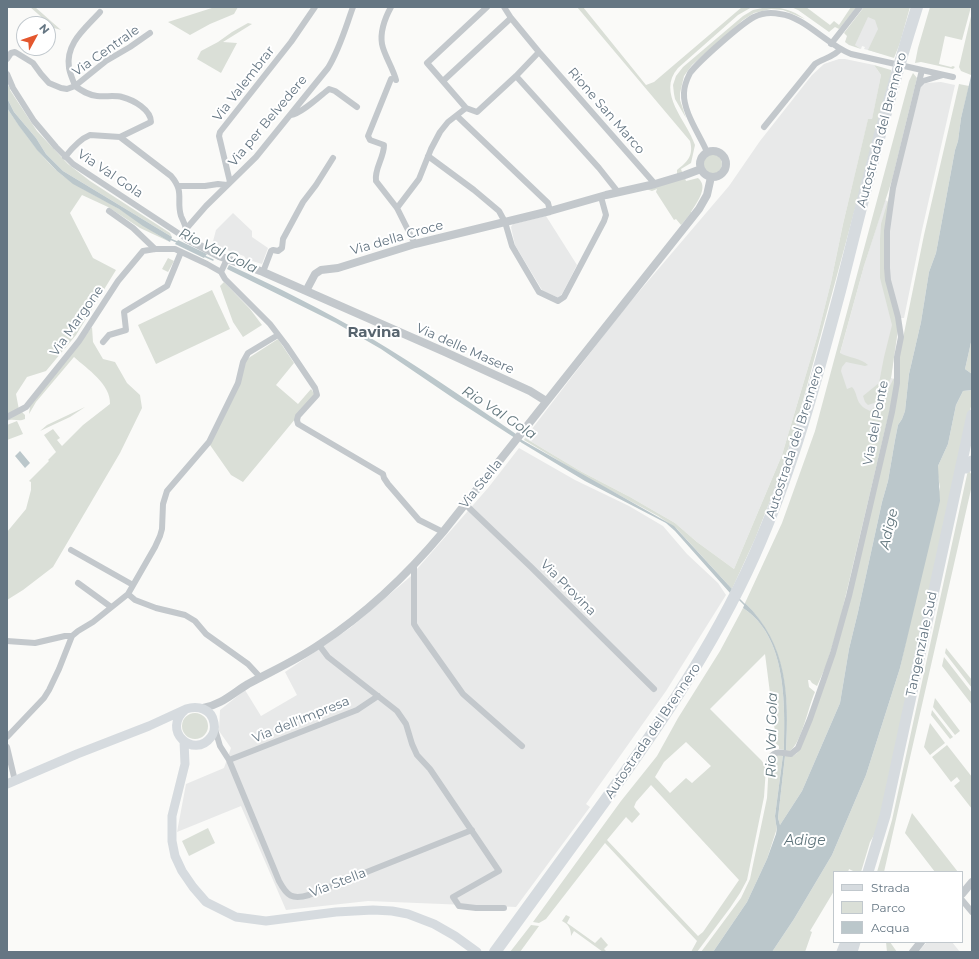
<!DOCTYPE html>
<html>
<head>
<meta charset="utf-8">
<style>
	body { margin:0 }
	#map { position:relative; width:979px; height:959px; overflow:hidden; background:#fafaf8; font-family:Montserrat,sans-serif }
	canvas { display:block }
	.frame { position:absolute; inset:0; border:8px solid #657683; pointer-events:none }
	.legend { position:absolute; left:833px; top:871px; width:130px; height:72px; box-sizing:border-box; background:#fff; border:1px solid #c1c8cd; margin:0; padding:5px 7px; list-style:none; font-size:12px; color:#657683 }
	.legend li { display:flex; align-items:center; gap:8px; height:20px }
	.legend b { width:20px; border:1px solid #c1c8cd }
	.north { position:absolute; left:16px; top:16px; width:40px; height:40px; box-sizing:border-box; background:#fff; border:1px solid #c1c8cd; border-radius:50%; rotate:50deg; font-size:11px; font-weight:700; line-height:16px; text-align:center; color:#657683 }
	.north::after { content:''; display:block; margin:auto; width:14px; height:18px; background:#e4572e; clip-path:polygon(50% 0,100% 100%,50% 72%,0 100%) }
</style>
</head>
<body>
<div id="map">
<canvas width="979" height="959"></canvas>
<div class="frame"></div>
<ul class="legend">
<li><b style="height:5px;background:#d6dbdf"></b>Strada</li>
<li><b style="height:11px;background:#dadfd7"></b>Parco</li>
<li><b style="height:11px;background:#bbc7cb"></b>Acqua</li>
</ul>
<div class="north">N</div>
</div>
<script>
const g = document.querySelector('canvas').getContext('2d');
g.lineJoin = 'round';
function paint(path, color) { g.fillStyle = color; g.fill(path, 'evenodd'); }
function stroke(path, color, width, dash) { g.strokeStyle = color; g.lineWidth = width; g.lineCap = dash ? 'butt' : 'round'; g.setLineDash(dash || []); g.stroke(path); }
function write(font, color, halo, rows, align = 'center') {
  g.font = font + ' Montserrat,sans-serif'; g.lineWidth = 4; g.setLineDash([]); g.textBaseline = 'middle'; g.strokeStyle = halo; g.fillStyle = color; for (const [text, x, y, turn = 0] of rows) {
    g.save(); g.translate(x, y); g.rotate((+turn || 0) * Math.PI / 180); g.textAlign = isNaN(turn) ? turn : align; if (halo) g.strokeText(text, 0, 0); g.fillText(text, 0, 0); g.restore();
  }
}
paint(new Path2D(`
	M867 7H897L882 54 864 49 865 47 862 46 861 49 850 42Z
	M839 59H845L874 65 881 75 872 120H868L843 224 831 282 818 334 782 455 734 569 697 542 675 523 630 497 582 472 525 438 620 314 729 186 760 141 812 75 824 64Z
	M941 82 955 85 922 230 904 318H900L890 280 888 240 895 183 921 87 926 83Z
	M885 200 889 202 885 260 898 329 891 378 897 380 892 412 801 477 839 357 864 266Z
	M233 213 252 231V237L268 248 262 264 246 259 244 256 212 245 216 230Z
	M546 216 577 265 562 294 558 298 542 290 515 245 511 227 513 224Z
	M519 448 575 480 629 506 663 526 687 554 718 583 726 595 666 691 586 804 590 807 516 907 368 901 286 910 241 806 177 832 186 784 224 768 231 748 219 731 220 710 245 690 261 716 297 695 285 672 350 628 410 577 488 488Z
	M927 942H952L960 952H918Z`), '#e8e9e9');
paint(new Path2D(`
	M30 7H35L61 30 54 28Z
	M215 7H238L234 14 210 24 190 35 168 22Z
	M577 7H583L646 85 654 82 742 7H752L738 15 678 68C656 93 687 121 695 145L691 163 681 169 682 172 677 175V170C687 162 694 156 690 141Z
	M767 7C782 7 792 10 805 19L783 10 771 9 754 13 743 20 692 65 684 76 680 93V100L686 118 675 99 674 94 673 85 676 76 683 67 743 16 753 10Z
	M791 7H806L830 25 834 21 839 25 851 7H857L839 29 835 27 829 32 798 10Z
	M864 7H910L900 43 894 58 868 50 878 29 875 20 868 17 855 45 861 49 849 45 845 42 847 36 844 33Z
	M930 7H971L962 40 945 36 939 64 951 67 953 66 955 67 953 69 921 62 915 63 918 48Z
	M972 12V72L971 75 961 71 959 67Z
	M248 23 252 24 223 42 237 43 221 73 197 59 201 51 218 42 232 32Z
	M874 65 891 70V76L798 419 777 483 755 539 732 589 677 529 658 516 591 480 524 440 525 438 582 472 630 497 675 523 697 542 734 569 782 455 818 334 831 282 843 224 868 119H872L881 75Z
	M913 73 917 78 892 180 864 266 840 353C849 358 861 358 868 365L865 366 846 362 842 367 841 371 847 389 852 387C857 392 856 400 861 405 863 408 867 409 870 411L883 399 895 376 897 379 839 624 826 666 817 686 812 683 810 680H808L809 687 815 692C808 707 802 742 790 751H786C789 696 787 644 745 603L782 523 815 431 909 81Z
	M7 84 10 88V90L37 131 68 164 90 181 170 233 172 237 63 171 46 154 36 138 14 112 7 98Z
	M959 84 969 86 961 118 958 141 955 150 936 253 929 272 921 322 909 374 905 411 902 419 898 425 895 440 888 481 882 502 858 612 849 649 840 703 802 791 780 825 778 818 785 756H793L797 753 819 699 892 422 900 353 924 235Z
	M7 108C22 130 37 152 56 170 74 186 95 195 116 207 134 218 151 231 170 242L140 228 108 207 82 195 70 213 93 258 116 270 76 335 46 371 27 377 16 394 19 410 7 415Z
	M702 164a10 10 0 1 1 20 0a10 10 0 1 1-20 0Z
	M685 178 686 181 698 178C709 187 697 202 691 212V213L681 225 676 219 674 220 656 192 657 189 652 191 646 189Z
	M891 190 885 260 898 329 891 378 883 396 874 403 868 405 865 402 863 396 879 383 884 357 892 325 880 278V239L881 224Z
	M168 258 174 261 168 272 162 269Z
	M224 282 250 309 262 325 243 337 233 322 220 286Z
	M212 290 230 329 156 364 138 325Z
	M92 327 93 342 103 359 115 362 127 383 140 395 142 408 120 453 53 567 23 590 7 600V532L26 509 31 490V482L29 481 49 461 48 460 56 452 44 435 53 429 60 438 57 440 62 446 83 425 110 404C111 384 87 369 74 357L36 402 29 414 30 406Z
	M972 338V374L965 369Z
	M278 339 294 363 276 385 298 404 311 389 315 395 243 482 231 475 210 445 247 359Z
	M972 390V402L877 830 870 842 861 872H855L849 869 848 872H834V891L810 931 812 932 805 952H772L794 919 832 855 866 775 900 668 940 487 938 477V466L948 444 956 405 963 391Z
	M85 407 70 417 40 431 47 425Z
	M22 412 25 415V419C19 422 13 418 7 421V418Z
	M17 421 23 434 7 440V425Z
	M968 470 972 475 971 480 972 485 884 872H877L892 820Z
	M743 608C787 636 785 705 784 750L779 749V746L774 742 776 740 765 654 710 709 762 761 766 768 764 797 747 880 740 893 730 908 697 952H691L697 941 605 843 546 919 539 923 533 922 621 801 657 756 678 718 720 651ZM686 742 711 766 692 783 686 778 670 793 655 777 664 762ZM651 785 739 880 703 932 698 936 607 840 626 817 632 823 640 814 634 807 636 802Z
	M946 648 972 680V688L945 653Z
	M944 657 972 693V705L942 666Z
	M935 698 960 731 955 735 933 707Z
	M932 710 953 737 950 739 931 715Z
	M182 726a13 13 0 1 1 26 0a13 13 0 1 1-26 0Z
	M930 723 945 743 930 755 924 747Z
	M947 745 972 777V809L954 786 960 781 957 777 951 782 932 757Z
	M774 755H783L775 816 776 824 777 828 767 859 747 902 713 952H701L741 898 750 879 767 798 769 762Z
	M912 813 958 872H935L905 833Z
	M208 828 215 843 189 856 182 841Z
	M566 915 570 917 567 923 595 943 601 937 608 945 604 949 607 952H603L574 931 571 936C571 928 568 924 562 921Z
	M531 925 539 926 520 952H510Z
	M886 942H890L897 952H887Z`), '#dadfd7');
paint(new Path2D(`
	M972 72V338L965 369 972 374V390L963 391 956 405 948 444 938 466 940 501 900 668 866 775 832 855 794 919 772 952H713L747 902 767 859 776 834 777 828 776 824 775 816 783 755 785 756 778 818 780 825 802 791 840 703 849 649 858 612 882 502 888 481 895 440 898 425 902 419 905 411 909 374 921 322 929 272 936 253 955 150 958 141 961 118Z
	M7 98 14 112 36 138 46 154 63 171 172 237 170 242 143 226 119 209 73 184 57 171 37 150 19 126 7 108Z
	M178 240 207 254 204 258 175 244Z
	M229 265C277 287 324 310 369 337 420 367 468 401 516 434L522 440 674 526 732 589 730 593 675 531 666 523 585 481 522 443 515 438 456 400 381 349 336 323 227 269Z
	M20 451 30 463 25 468 15 456Z
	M745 603C788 644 789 696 786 751L784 750C785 705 787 636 743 608Z`), '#bbc7cb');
stroke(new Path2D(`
	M170 239 177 242
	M204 256 213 260
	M739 599 746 606`), '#bbc7cb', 1.5);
stroke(new Path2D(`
	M391 7C385 18 380 32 382 44 384 55 393 68 396 80
	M487 7 427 63 466 108 477 112 516 76 539 52
	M504 7 511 18 539 52 655 184
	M100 12C86 28 65 43 69 68 70 74 73 80 75 86 82 91 88 95 97 96 105 97 115 95 122 97 134 100 151 110 151 122L120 137
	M831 44 860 7
	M7 59 11 53 15 52 33 63 41 74 49 83 61 88 67 89 75 86 106 61 130 47 150 33
	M7 74 13 88 34 121 56 147 73 164 187 239
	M516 76 599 168 618 192
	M391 79 368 136 370 140 384 145C384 158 374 169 376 181L397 208 415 244
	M443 81 511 18
	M918 86 923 81 943 75
	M291 115C301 114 320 96 329 89L335 91 357 107
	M458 117 548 203 550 211
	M764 127 815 64C822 59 836 56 840 49
	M707 152C700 135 683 112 684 93 684 86 687 79 690 73 699 61 741 24 754 17 762 13 771 12 780 14 805 17 827 45 851 54L953 77
	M428 156 474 190 499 211 505 222 512 246 539 292 558 301 564 297 604 221 606 215 601 197
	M65 157C72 148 80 139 90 135L120 137 171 176C185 192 176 200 181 216 183 221 185 224 186 229
	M230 182 219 136 220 132 291 42 315 7
	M179 186H205L218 184 227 185
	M397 208 419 179 431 149 440 132 448 122 466 108
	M109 211 133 228 155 249
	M187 239 186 229 206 206 256 157 328 68C340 48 345 29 353 7
	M221 272 227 259
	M263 272 271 251 273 250 278 251 282 248 283 239 303 202 316 185 333 158
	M103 342 109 335 126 330 124 312 167 286 181 252
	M7 417 26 407 79 341 118 281 143 251 155 249H175L207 264 221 272 225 279 270 324 286 345 315 388 317 395 298 416 297 420 298 424 383 474 384 478 388 484 419 520 443 532
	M465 504 531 567 654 689
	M71 550 133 585
	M414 564V624L417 629 463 694 522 746
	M78 583 111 607
	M128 594 135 600 156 608 185 615 195 621 206 634 248 664 261 678
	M7 641 35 643 65 636H72
	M319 645 328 657 397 711 406 724 412 744 417 755 430 769 499 871 453 897 459 906 476 908H504
	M215 729 220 746 229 760 279 881C287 896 292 900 309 895L472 830
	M7 737 44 698 49 690 59 669 72 636 78 631 93 622 128 594 155 547 160 536 162 529 163 504 167 491 209 442 238 383 243 362 248 353 278 335
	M7 747 15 781
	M229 760 357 710 378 696
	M769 760C774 749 781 753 791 754L798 748 810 719 833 653 849 596 892 412 897 383V357L901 337 898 317 888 280 887 268V231L893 188 922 70
	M962 900 972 912`), '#c3c8cc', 6);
stroke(new Path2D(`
	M700 164a13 13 0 1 1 26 0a13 13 0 1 1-26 0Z
	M187 239 219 256 263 272 445 352 530 391 546 401
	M306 291 315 274 321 270 338 268 415 244 550 211 606 195 655 184 685 175 701 169
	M203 708C221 705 233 693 248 684 272 671 297 660 320 644 367 613 407 575 443 532L699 209 707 195 711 177
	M962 894 972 882
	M913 952 921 942`), '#c3c8cc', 8);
stroke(new Path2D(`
	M184 741 185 764 172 816V841L175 856 182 871 193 887 206 902 236 917 266 921 336 912 373 910 392 911 408 914 434 924 455 936 477 952
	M7 784 77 754 149 726 186 709C198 705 212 709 214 723 215 728 214 733 211 737 194 760 160 730 186 709`), '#d6dbdf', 9);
stroke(new Path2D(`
	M966 468 972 461
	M868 872 885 816 972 415
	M842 952 846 942
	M852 952 855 942`), '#d6dbdf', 11);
stroke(new Path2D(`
	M495 952C527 908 559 864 591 820 652 736 711 652 754 556 792 471 816 381 840 291 864 196 887 101 917 7`), '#d6dbdf', 12);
write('13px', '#657683', '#fff', [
	["Via Centrale",106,51,-35],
	["Via Valembrar",244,84,-52],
	["Rione San Marco",606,111,49],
	["Via per Belvedere",268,121,-50],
	["Autostrada del Brennero",882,130,-75],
	["Via Val Gola",110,174,34],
	["Via della Croce",397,238,-16],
	["Via Margone",77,321,-55],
	["Via delle Masere",465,349,24],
	["Via del Ponte",876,423,-79],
	["Autostrada del Brennero",795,442,-72],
	["Via Stella",481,484,-51],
	["Via Provina",568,588,45],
	["Tangenziale Sud",922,644,-78],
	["Via dell'Impresa",301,720,-22],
	["Autostrada del Brennero",653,731,-56],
	["Via Stella",338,883,-21]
]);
write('italic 14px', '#60757c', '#fff', [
	["Rio Val Gola",218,251,26],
	["Rio Val Gola",499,413,33],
	["Adige",889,529,-77],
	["Rio Val Gola",772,735,-89],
	["Adige",805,841]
]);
write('bold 15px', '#57646e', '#fff', [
	["Ravina",374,333]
]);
</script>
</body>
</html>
